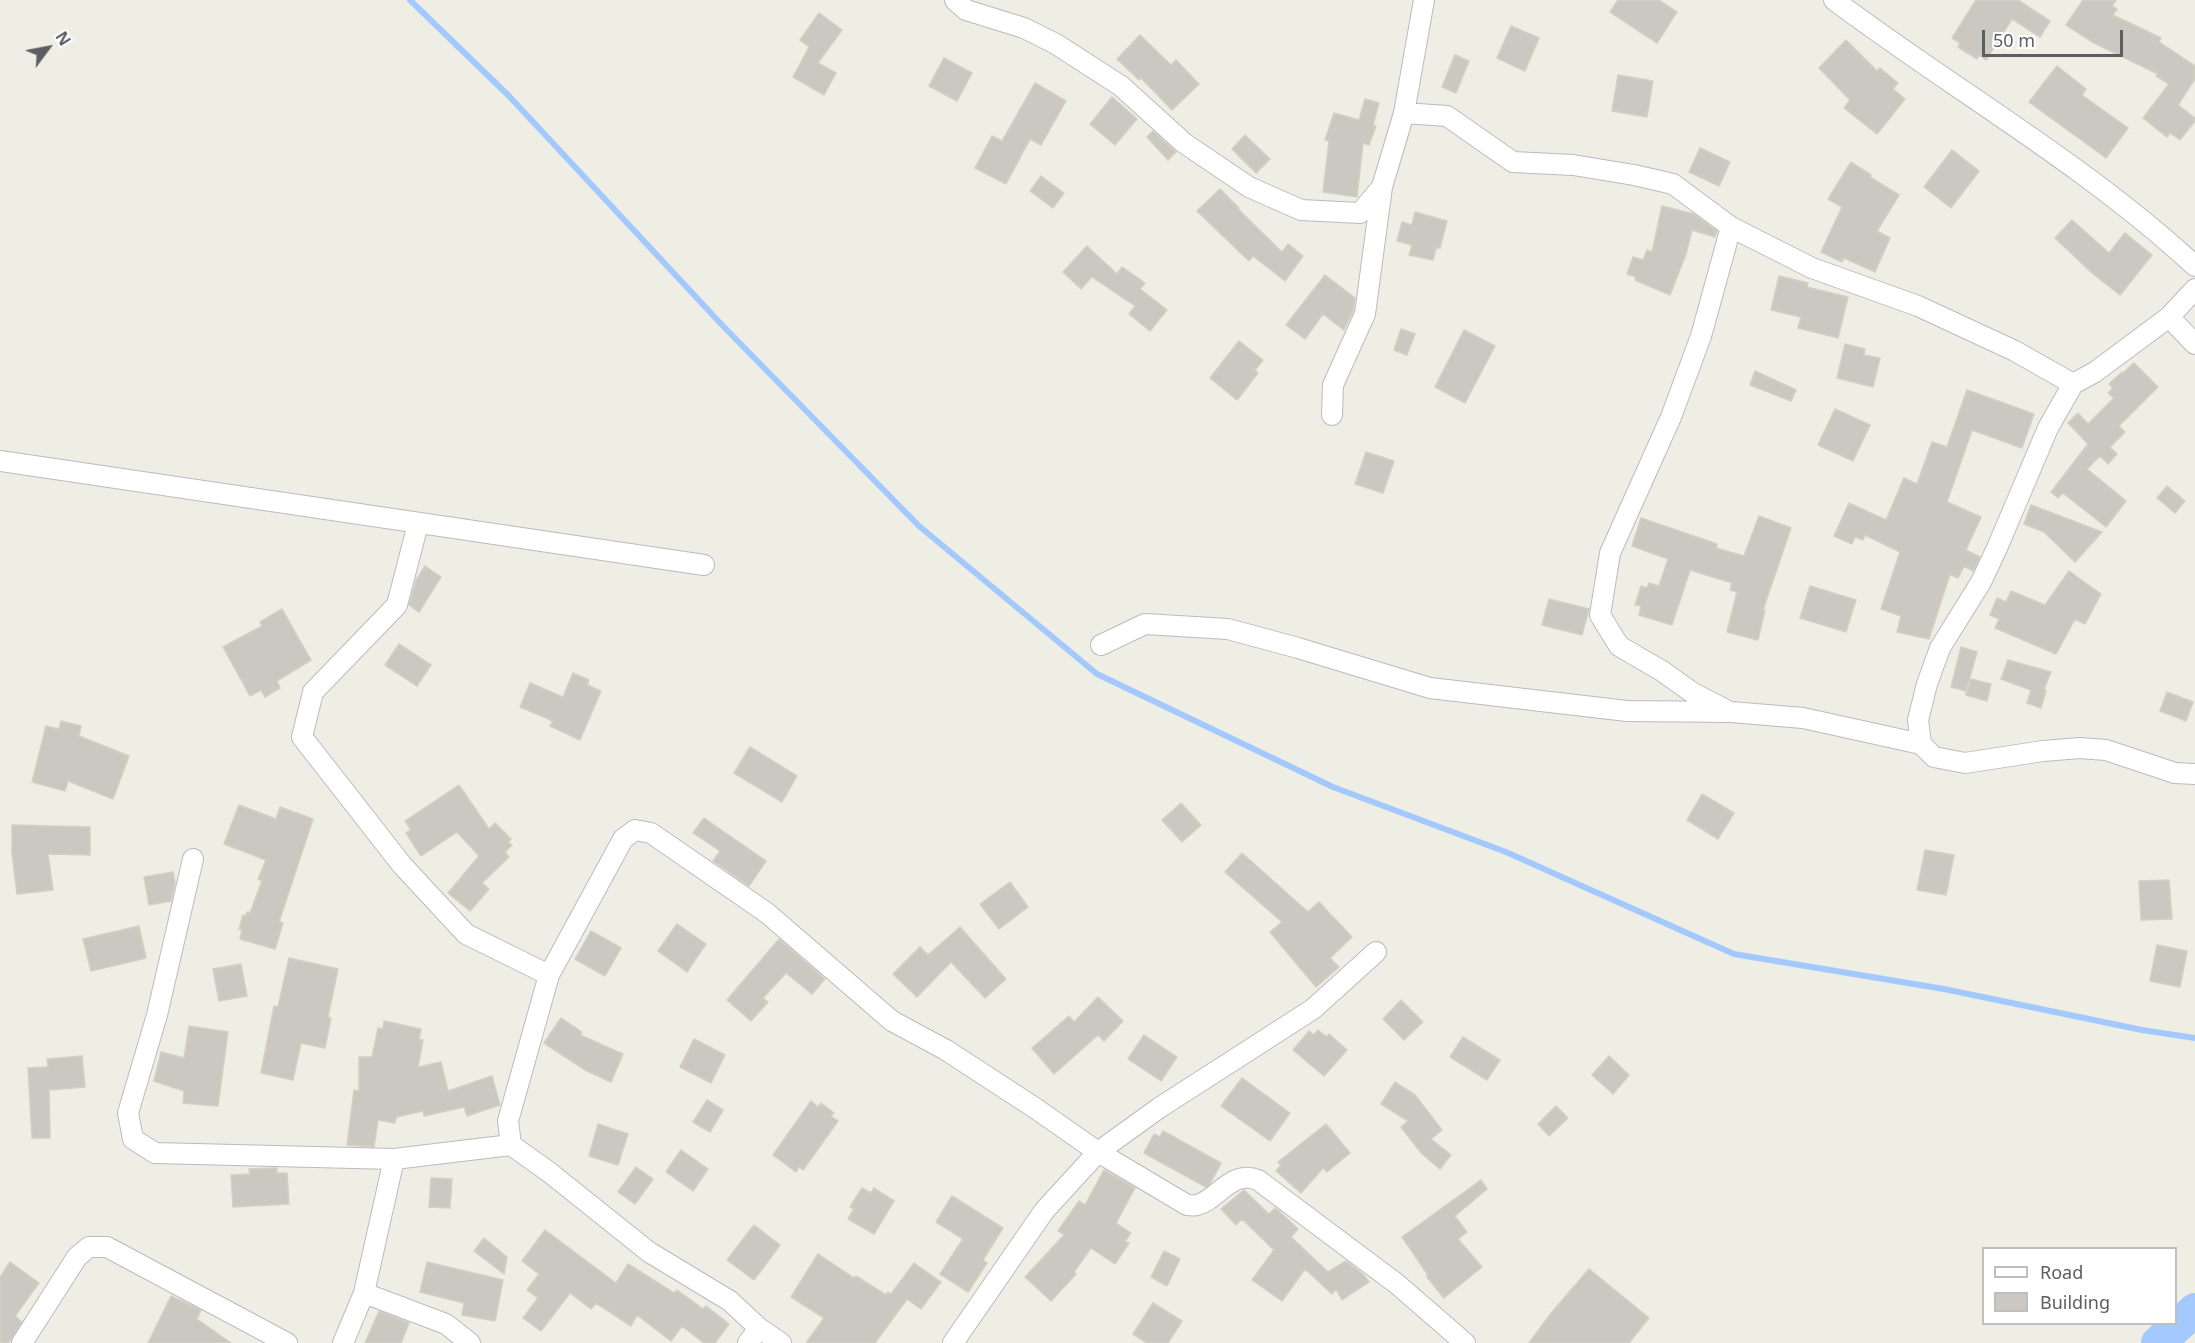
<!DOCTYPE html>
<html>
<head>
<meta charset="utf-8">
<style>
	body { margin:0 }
	#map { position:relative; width:2195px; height:1343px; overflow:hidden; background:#eeeee4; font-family:"Noto Sans",sans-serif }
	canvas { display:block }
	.legend { position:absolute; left:1982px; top:1247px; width:195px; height:78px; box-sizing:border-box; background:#fff; border:2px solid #bebfc1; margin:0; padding:8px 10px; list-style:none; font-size:18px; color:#5c5e64 }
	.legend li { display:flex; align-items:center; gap:12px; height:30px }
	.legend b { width:30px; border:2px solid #bebfc1 }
	.north { position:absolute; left:18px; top:18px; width:60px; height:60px; -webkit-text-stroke:4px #fff; paint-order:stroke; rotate:58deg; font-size:16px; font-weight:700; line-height:24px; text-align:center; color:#5c5e64 }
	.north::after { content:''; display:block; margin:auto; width:21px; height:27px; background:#5c5e64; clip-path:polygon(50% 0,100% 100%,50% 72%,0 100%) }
	.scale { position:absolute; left:1982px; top:30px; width:141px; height:27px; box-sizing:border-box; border:3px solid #5c5e64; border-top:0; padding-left:8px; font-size:18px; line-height:21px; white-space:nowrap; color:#5c5e64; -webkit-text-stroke:4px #fff; paint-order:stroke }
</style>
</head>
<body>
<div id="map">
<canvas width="2195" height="1343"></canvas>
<ul class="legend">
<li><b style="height:8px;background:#fff"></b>Road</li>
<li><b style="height:16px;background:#cac8c1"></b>Building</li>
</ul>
<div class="north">N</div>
<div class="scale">50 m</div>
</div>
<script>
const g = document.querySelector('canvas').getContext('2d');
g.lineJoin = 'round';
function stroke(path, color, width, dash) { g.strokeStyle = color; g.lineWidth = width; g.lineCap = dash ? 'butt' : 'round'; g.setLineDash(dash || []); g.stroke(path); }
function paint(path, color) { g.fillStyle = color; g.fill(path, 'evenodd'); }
stroke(new Path2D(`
	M410 0 509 96 722 325 919 526 1097 674 1333 787 1506 852 1734 954 1944 989 2142 1030 2195 1038`), '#a4c9fe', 6);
stroke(new Path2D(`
	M2158 1343 2195 1310`), '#a4c9fe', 34);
const building = new Path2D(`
	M1618 0H1659L1677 12 1657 43 1610 12Z
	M1976 0H2018L2050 21 2040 37 2012 19 1986 60 1979 55 1977 59 1958 47 1960 43 1952 38Z
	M2083 0H2116L2112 6 2117 9 2113 15 2161 38 2159 42 2195 66V79L2178 105 2195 118V121L2180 140 2170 133 2167 137 2143 118 2169 84 2156 76 2158 74 2094 43 2066 25Z
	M819 13 842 30 818 63 836 73 824 95 793 77 809 47 800 40Z
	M1511 26 1539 38 1525 71 1497 58Z
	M1140 35 1171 65 1176 60 1199 84 1172 110 1141 78 1139 80 1117 59Z
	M1846 40 1877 71 1880 68 1898 83 1893 89 1905 99 1877 134 1844 108 1850 100 1819 68Z
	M1455 55 1469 61 1456 93 1442 87Z
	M944 58 972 73 957 101 929 86Z
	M2057 66 2086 89 2082 95 2128 128 2106 158 2029 102Z
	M1618 75 1653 81 1647 117 1612 111Z
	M1035 83 1066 101 1041 145 1030 139 1006 184 975 168 992 136 1002 141Z
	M1112 97 1137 119 1115 145 1090 124Z
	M1365 99 1379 103 1373 125 1376 126 1369 145 1363 143 1357 197 1323 192 1329 141 1325 140 1334 113 1359 120Z
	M1153 131 1176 152 1168 160 1147 137Z
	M1245 135 1270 159 1256 173 1232 149Z
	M1700 148 1730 162 1719 186 1689 172Z
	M1952 150 1979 171 1951 208 1924 187Z
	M1851 162 1871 175 1870 177 1899 195 1877 231 1890 238 1875 272 1844 258 1842 262 1821 252 1842 207 1828 199Z
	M1041 176 1064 193 1053 208 1030 191Z
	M1220 189 1239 208 1238 209 1282 252 1288 244 1303 256 1285 281 1253 256 1249 261 1197 211Z
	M1662 206 1694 214 1717 231 1715 237 1692 230 1686 254 1670 295 1635 280 1636 277 1627 274 1633 257 1643 260 1647 250 1652 252Z
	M1415 212 1447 221 1440 248H1436L1433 260 1409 255 1412 245 1397 241 1402 222 1412 225Z
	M2072 220 2109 253 2125 233 2152 255 2120 295 2092 273 2055 238Z
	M1087 246 1117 274 1122 267 1145 283 1140 289 1167 310 1150 331 1129 314 1135 306 1092 277 1081 289 1063 272Z
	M1325 275 1355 298 1353 311 1344 330 1323 314 1305 339 1286 325Z
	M1779 276 1808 283 1807 287 1848 297 1838 338 1798 328 1801 317 1771 310Z
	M1401 329 1415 334 1407 355 1394 350Z
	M1464 330 1495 346 1465 403 1435 387Z
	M1239 341 1263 360 1255 370 1258 373 1237 400 1210 378Z
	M1845 344 1865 349 1864 355 1880 358 1873 387 1837 378Z
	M2134 363 2158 387 2119 426 2125 432 2110 447 2117 454 2108 464 2100 456 2087 469 2126 501 2106 527 2063 493 2058 498 2051 492 2088 444 2068 423 2078 413 2088 424 2114 398 2108 393 2113 388 2109 384 2122 372 2123 373Z
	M1755 371 1796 390 1791 401 1750 385Z
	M1967 390 2034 414 2022 448 1972 430 1947 502 1981 517 1966 550 1980 557 1973 571 1964 566 1958 578 1950 574 1929 639 1897 632 1901 616 1881 609 1900 552 1865 535 1863 540 1855 537 1852 544 1834 536 1849 503 1886 520 1904 478 1917 484 1932 442 1947 447Z
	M1835 409 1870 425 1853 461 1818 445Z
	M1366 452 1394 461 1383 493 1355 484Z
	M2167 486 2185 501 2175 513 2157 498Z
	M2031 505 2102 532 2075 562 2044 532 2024 524Z
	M1759 516 1791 528 1763 610H1765L1758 640 1727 632 1737 592 1730 590 1732 583 1690 570 1672 625 1639 615 1641 606 1635 605 1641 586 1647 588 1649 583 1659 586 1668 559 1632 546 1641 518 1717 544 1716 548 1744 556Z
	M425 566 441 577 419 612 409 605 416 580Z
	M2069 571 2101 594 2085 624 2075 619 2056 654 1995 628 1999 619 1990 615 1997 598 2006 602 2011 591 2045 605Z
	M1810 586 1856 600 1846 632 1800 618Z
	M1549 599 1589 609 1582 635 1542 625Z
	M282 609 311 660 277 681 280 688 265 697 261 690 250 696 223 647 262 626 260 622Z
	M399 644 431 665 417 686 385 665Z
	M1961 647 1977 652 1966 691 1951 687Z
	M2008 660 2051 672 2044 689 2046 690 2041 708 2027 703 2031 690 2001 679Z
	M573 673 589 680 587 685 601 691 580 740 550 726 553 721 520 707 530 683 563 697Z
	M1971 679 1991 684 1987 701 1966 695Z
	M2167 692 2193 702 2186 721 2160 711Z
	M61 721 81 726 79 736 129 756 113 799 68 781 65 791 32 782 46 726 59 729Z
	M750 747 797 776 782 802 734 773Z
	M459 785 489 829 495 823 511 839 508 842 512 845 505 852 509 857 482 883 489 889 470 911 448 893 479 856 457 832 421 856 406 833 411 830 405 821Z
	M1702 794 1734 813 1718 839 1687 820Z
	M1181 803 1201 825 1182 842 1162 820Z
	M239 805 276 819 280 807 313 819 279 922 283 923 275 949 240 939 242 930 239 929 243 915 246 916 247 912 250 913 262 881 258 879 266 860 224 844Z
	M704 818 766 861 749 886 713 861 720 851 693 833Z
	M12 825 90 827V855L48 854 53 890 17 894 12 853Z
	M1925 850 1954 855 1946 895 1917 890Z
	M1242 853 1308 912 1319 902 1352 937 1330 958 1339 967 1316 987 1270 932 1282 922 1225 872Z
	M173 872 175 883 171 901 149 905 144 877Z
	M2169 880 2172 919 2141 920 2139 881Z
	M1010 882 1028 907 999 929 980 904Z
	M677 924 706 944 687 972 658 951Z
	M139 926 146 958 91 971 83 939Z
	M960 927 1006 979 985 998 951 962 917 997 893 974 920 947 928 955Z
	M591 931 621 948 605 976 575 959Z
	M779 939 825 979 812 994 786 973 763 998 768 1002 751 1021 727 1000Z
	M2157 945 2187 951 2180 987 2150 981Z
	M289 958 338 969 328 1017 331 1018 325 1048 301 1043 293 1080 261 1073 274 1006 278 1007Z
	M241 964 247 996 219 1001 213 969Z
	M1098 997 1123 1021 1104 1041 1098 1035 1054 1074 1032 1048 1069 1016 1074 1022Z
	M1401 1000 1423 1022 1404 1040 1383 1019Z
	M561 1018 582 1032 580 1035 623 1054 611 1082 585 1070 544 1043Z
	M384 1021 421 1029 419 1039 423 1040 418 1067 441 1062 448 1091 492 1076 500 1105 467 1116 464 1107 424 1116 423 1111 396 1117 395 1123 378 1120 374 1147 347 1145 354 1090 359 1091V1057H372L378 1028 383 1029Z
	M189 1026 228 1032 218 1106 183 1103 184 1091 154 1081 161 1052 184 1058Z
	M1318 1030 1327 1037 1329 1034 1347 1050 1324 1076 1293 1050 1309 1031 1314 1035Z
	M1144 1035 1177 1057 1161 1081 1128 1059Z
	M1463 1037 1500 1060 1487 1080 1450 1057Z
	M694 1039 725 1055 711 1083 680 1067Z
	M82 1056 85 1087 49 1090 50 1138H32L28 1068 48 1067 47 1059Z
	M1609 1056 1629 1075 1613 1094 1592 1075Z
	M1242 1078 1290 1113 1270 1141 1221 1106Z
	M1395 1082 1415 1095 1442 1130 1431 1139 1451 1155 1440 1169 1422 1154 1401 1127 1408 1121 1381 1104Z
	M707 1100 723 1110 710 1132 693 1122Z
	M811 1101 818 1107 821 1103 834 1113 831 1116 838 1121 803 1170 799 1167 796 1172 773 1155Z
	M1556 1106 1568 1118 1549 1136 1538 1124Z
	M598 1124 628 1134 618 1165 589 1156Z
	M1326 1124 1350 1153 1327 1172 1323 1168 1301 1193 1276 1171 1281 1165 1278 1162Z
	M1163 1131 1221 1163 1210 1184 1206 1187 1144 1153 1154 1134 1160 1137Z
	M681 1150 708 1169 693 1191 666 1172Z
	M636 1167 653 1179 635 1204 618 1192Z
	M277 1168V1173H287L289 1204 233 1207 231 1175 250 1174 249 1169Z
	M1104 1170 1135 1188 1116 1223 1131 1233 1125 1241 1129 1243 1115 1264 1091 1248 1074 1272 1076 1274 1051 1301 1025 1277 1064 1235 1058 1231 1079 1201 1085 1205Z
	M431 1178 452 1179 450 1208 429 1207Z
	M1481 1180 1487 1189 1455 1216 1467 1232 1458 1239 1482 1267 1444 1298 1426 1276 1428 1275 1402 1237Z
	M862 1188 871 1193 874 1188 894 1201 874 1234 848 1219 854 1209 850 1207Z
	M1244 1190 1269 1214 1275 1208 1278 1210 1298 1229 1291 1237 1328 1272 1346 1261 1363 1274 1369 1282 1342 1300 1336 1289 1332 1294 1305 1269 1282 1301 1252 1280 1274 1250 1242 1219 1236 1225 1221 1209Z
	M952 1196 1003 1228 983 1260 987 1263 968 1292 940 1274 963 1239 936 1222Z
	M754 1225 780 1245 754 1280 727 1260Z
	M545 1230 616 1283 628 1264 674 1293 677 1290 703 1309 706 1306 729 1324 715 1343H704L682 1326 671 1341 637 1315 631 1326 596 1303 591 1309 570 1293 541 1331 523 1318 538 1298 527 1290 539 1274 522 1261Z
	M484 1238 507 1257 504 1274 474 1251Z
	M1164 1251 1180 1259 1167 1286 1151 1277Z
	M818 1254 854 1278 856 1276 886 1295 888 1292 891 1294 914 1263 941 1282 921 1309 907 1299 875 1343H806L824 1318 791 1297Z
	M10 1262 39 1283 15 1316 22 1322 11 1340 8 1343H0V1277Z
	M427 1262 503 1280 495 1321 462 1315 464 1303 420 1292Z
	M1589 1269 1649 1318 1629 1343H1529L1552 1312Z
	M171 1296 201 1310 197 1319 231 1343H148Z
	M1153 1303 1182 1321 1168 1343H1147L1133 1334Z
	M379 1311 409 1323 401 1343H365Z`);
paint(building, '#cac8c1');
stroke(building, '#d3d0c2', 1.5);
const street = new Path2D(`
	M955 0 966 10 1024 28 1056 44 1121 86 1184 143 1249 187 1301 210 1360 213 1382 187 1404 113
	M1424 0 1404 113 1447 116 1513 162 1573 165 1634 175 1673 184 1731 227 1812 268 1918 306 2015 351 2073 384
	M1834 0C1954 90 2085 164 2195 266
	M2195 289 2169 317 2095 372 2073 384 2048 428 1997 548 1981 582 1940 648 1927 684 1918 720 1921 744 1934 757 1965 763 2043 751 2080 748 2106 750 2175 773 2195 774
	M2169 317 2195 344
	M1332 415 1333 385 1365 314 1382 187
	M0 461 704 565
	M418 524 397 605 313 692 302 737 402 865 466 934 549 975
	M1101 645 1145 624 1228 629 1298 648 1430 688 1627 711 1731 712 1803 718 1921 744
	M1726 710 1693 693 1662 671 1619 646 1600 615 1610 553 1671 417 1701 336 1731 227
	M193 859 157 1015 128 1113 133 1139 155 1153 394 1159 511 1145 549 1172 649 1252 730 1301 759 1328 781 1343
	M511 1145 508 1121 549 975 623 839 635 830 651 833 767 913 892 1021 946 1050 1035 1108 1098 1152 1187 1205C1191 1205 1194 1206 1197 1205 1218 1200 1231 1169 1258 1180L1397 1284 1465 1343
	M364 1293 446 1324 470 1343
	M22 1343 77 1257 89 1247H107L287 1343
	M343 1343 364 1293 394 1159
	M748 1343 759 1328
	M953 1343 1044 1211 1098 1152 1159 1108 1313 1009 1376 952`);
stroke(street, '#b9bbc0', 22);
stroke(street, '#fff', 20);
</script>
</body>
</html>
